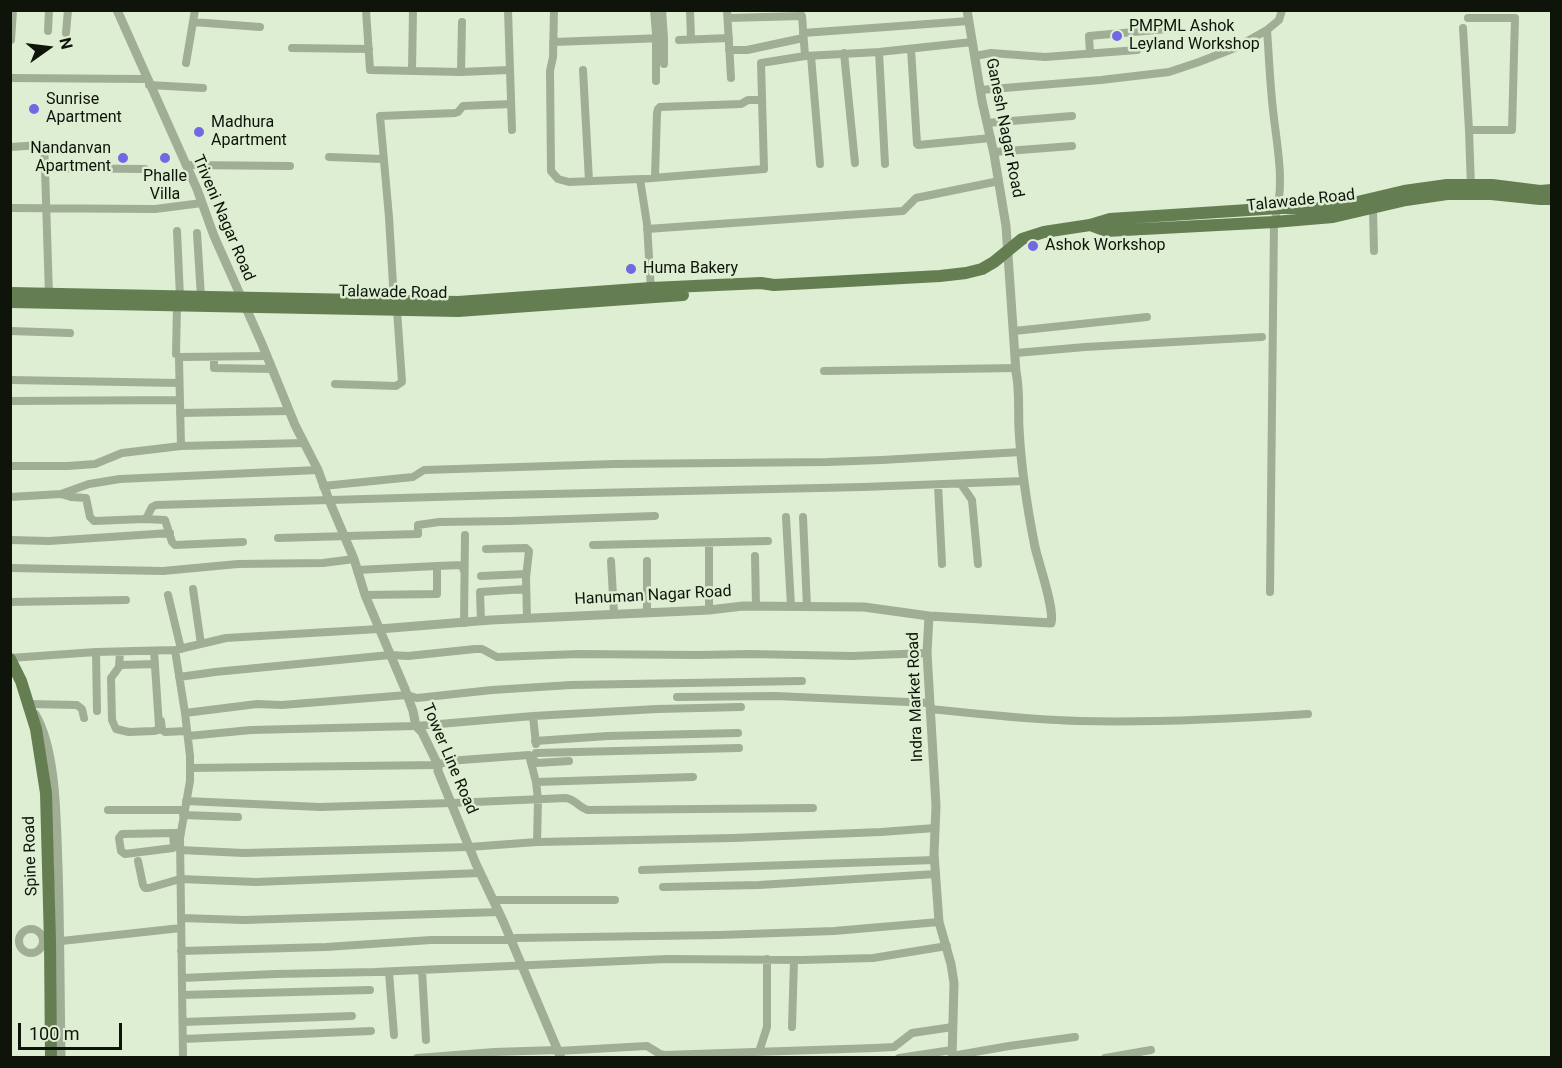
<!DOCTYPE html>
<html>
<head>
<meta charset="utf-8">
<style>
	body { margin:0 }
	#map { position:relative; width:1562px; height:1068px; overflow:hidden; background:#ddeed2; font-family:Roboto,sans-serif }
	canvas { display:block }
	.frame { position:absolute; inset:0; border:12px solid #0e140a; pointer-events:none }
	.north { position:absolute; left:18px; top:18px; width:60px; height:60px; -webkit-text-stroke:4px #ddeed2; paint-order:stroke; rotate:76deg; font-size:16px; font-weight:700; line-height:24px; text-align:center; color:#0e140a }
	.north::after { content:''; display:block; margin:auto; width:21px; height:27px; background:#0e140a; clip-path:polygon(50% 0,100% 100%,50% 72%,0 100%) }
	.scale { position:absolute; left:18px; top:1023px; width:104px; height:27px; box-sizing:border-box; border:3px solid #0e140a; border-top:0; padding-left:8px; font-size:18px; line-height:21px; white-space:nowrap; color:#0e140a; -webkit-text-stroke:4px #ddeed2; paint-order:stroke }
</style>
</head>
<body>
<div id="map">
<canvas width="1562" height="1068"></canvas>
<div class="frame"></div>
<div class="north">N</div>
<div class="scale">100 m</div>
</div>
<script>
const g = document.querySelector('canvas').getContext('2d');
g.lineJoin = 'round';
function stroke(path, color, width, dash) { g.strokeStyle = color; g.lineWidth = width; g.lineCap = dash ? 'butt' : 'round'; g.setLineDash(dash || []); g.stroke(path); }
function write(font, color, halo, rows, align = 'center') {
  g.font = font + ' Roboto,sans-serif'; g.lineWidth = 5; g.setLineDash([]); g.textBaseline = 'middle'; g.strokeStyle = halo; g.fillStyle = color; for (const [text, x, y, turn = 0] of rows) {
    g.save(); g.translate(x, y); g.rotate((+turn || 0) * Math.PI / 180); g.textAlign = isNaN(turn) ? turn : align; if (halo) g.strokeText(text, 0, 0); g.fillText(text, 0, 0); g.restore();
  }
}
stroke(new Path2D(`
	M366 10 370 70 461 72 509 70
	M508 10 512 130
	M554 10 553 57 550 71 551 171 558 179 569 182 640 179 647 224 651 290
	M654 10 656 34V81
	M690 10 691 39
	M727 10 731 78
	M728 18 802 16 805 56
	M1468 18H1515L1512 130H1469L1471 188
	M193 22 260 27
	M1463 28 1469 130
	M48 31 49 10
	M66 33 68 10
	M803 33 969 21
	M664 38V64
	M11 40 13 10
	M679 40 729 38
	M553 42 664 38 662 10
	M292 48 369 49
	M911 49 917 144 918 145 991 138
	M729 50H747L803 38
	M879 52 885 164
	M844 53 855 163
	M1090 54 1089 36 1167 29
	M811 56 820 164
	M975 56 991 53 1045 57 1137 50
	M186 63 195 10
	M583 70 589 181
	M412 71 413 10
	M461 72 462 22
	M10 78 143 79 146 78
	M149 85 203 88
	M980 90 1101 80 1169 72 1199 62 1235 48 1267 30
	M987 123 1072 116
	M10 147 42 145 44 147 45 168
	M994 152 1072 146
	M329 157 383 159
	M186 165 290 166
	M655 177 657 113 658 109 660 107 741 104 748 100H762
	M640 179 764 169 761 63 805 56 879 52 972 42
	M10 208 155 209 202 203
	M1373 209 1374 251
	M647 229 903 211 916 198 999 181
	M177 231 180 297
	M197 233 201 297
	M49 296 45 168 145 169
	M394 302 389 217 380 116 455 113 458 112 463 106 511 104
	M10 331 70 333
	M1014 331 1147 317
	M1016 353 1085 347 1262 337
	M176 354 177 305
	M214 357V368L272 369
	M824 371 1016 368
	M10 380 179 383
	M335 384 396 386 402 382 397 310
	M10 401 180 400
	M180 413 289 411
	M181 446 179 359 181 357 267 356
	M10 466H68L95 464 122 453 181 446 304 443
	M961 484 972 500 978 564
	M938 485 942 564
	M323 486 413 477 424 470 614 464 827 462 882 460 1021 452
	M61 494 71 497 86 498 90 517 94 521 144 519 147 517 152 507 156 505 505 495 863 487 1024 481
	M10 497 61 494 89 484 120 479 318 470
	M786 517 791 606
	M803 517 807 607
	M144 519 165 520 172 542 175 545 243 542
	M278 538 418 534V525L439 522 510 521 655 516
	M10 540 49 541 170 533
	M593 545 768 541
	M486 549 526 548 529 551 526 578 527 618
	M755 556 756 606
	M611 561 614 614
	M647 561V613
	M437 566 462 565 464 571
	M10 568 163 571 238 564 323 563 354 559
	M357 570 437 566V594L365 595
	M481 576 526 574
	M193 589 201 644
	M1270 592 1274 222C1286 186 1277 147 1273 110 1270 83 1269 57 1267 30L1279 20 1282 10
	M168 595 181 649
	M10 602 126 600
	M709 610V544
	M481 621 480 592 526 589
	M464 623 465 535
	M175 650 185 713 190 756V781L180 838 183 1058
	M96 652 97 711
	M120 652 119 667 111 678 112 720 116 729 129 732 154 731 158 730 159 726 154 651
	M10 658 96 652 175 650 226 638 379 629
	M120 665 155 664
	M179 677 215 672 390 655 408 656 475 649H482L497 657 579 654 698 655 750 654 852 656 927 653
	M677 697 776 696 930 703
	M29 704 77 705 82 709 84 718
	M930 709C980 714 1030 720 1080 721 1156 723 1232 719 1308 714
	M185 713 257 704 282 705 407 695 417 698 492 690 571 685 802 681
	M533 716 536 744
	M161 721 162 730 165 732 187 731
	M188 736 251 730 416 726 533 716 657 709 741 707
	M535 741 608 736 738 733
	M536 753 739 748
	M190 768 438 765 448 761 529 755
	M536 782 693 777
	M186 801 320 807 452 803 566 798C575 799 579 808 588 810L813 808
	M108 810H184
	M183 815 238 817
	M173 833 174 846 173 848 125 854 121 851 119 838 122 834 175 833H181
	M537 842 538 799 536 782 529 755 537 763 569 761
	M180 850 244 853 469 847 537 842 734 838 881 832 935 828
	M138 861 143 885 145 888H149L180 879 256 882 480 873
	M642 870 935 860
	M663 887 759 885 936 874
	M494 900H615
	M181 918 244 920 499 912
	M19 941a12 12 0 1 1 24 0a12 12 0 1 1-24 0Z
	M43 943 181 928
	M181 951 326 947 431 940H511L516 938 720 935 834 931 939 922
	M422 970 426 1040
	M389 972 394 1035
	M182 978 276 974 375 972 667 959 802 960 873 958 947 946
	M182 995 370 990
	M183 1022 352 1016
	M792 1027 794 960
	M183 1039 371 1031
	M558 1051 647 1046 660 1054 664 1055 875 1048 894 1047 912 1033 953 1027
	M759 1052 767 1027V959
	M952 1056 1009 1046 1075 1037
	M417 1058 494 1052 557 1050
	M899 1058 952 1050
	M1105 1058 1151 1050`), '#9fae95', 8);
stroke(new Path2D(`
	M117 10 197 189 214 236 262 344 295 425 318 470 329 500 354 559 365 595 405 689 413 711 416 726 422 732 438 765V771L476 864 503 921 561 1058
	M929 616 927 653 936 806 934 854 939 922 951 964 954 983 952 1058
	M379 629 491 620 709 610 743 606 864 607 929 616 1051 623C1055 609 1039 565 1035 547 1027 507 1021 468 1019 428 1018 409 1020 391 1016 372L1006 226 994 154 982 101 967 10
	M35 714C57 751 56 822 58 866 60 930 60 994 61 1058`), '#9fae95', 9);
stroke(new Path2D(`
	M1090 225 1106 231 1274 222 1333 217 1406 200 1447 194H1491L1540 199H1552
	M10 293 458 302 651 288 761 283 774 285 940 276 966 273 982 269 994 262 1022 239 1044 232 1090 225 1110 219 1279 208H1332L1404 191 1447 185H1492L1540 191 1552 190
	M10 302 458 311 683 295
	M10 659 21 681 36 729 46 793 50 942 51 1058`), '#647d51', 12);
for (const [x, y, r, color] of [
	[1117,36,6,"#7168e3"],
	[34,109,6,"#7168e3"],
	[199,132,6,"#7168e3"],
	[123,158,6,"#7168e3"],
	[165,158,6,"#7168e3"],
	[1033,246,6,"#7168e3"],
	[631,269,6,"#7168e3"]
]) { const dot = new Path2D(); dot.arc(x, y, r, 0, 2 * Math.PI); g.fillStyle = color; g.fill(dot); stroke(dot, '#ddeed2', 2); }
write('16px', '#0e140a', '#ddeed2', [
	["PMPML Ashok",1129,27],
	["Leyland Workshop",1129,45],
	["Sunrise",46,100],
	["Apartment",46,118],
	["Madhura",211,123],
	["Apartment",211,141],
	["Nandanvan",111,149,"right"],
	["Apartment",111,167,"right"],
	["Phalle",165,177,"center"],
	["Villa",165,195,"center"],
	["Ashok Workshop",1045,246],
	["Huma Bakery",643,269]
], 'left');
write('16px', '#0e140a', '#ddeed2', [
	["Ganesh Nagar Road",1004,128,79],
	["Talawade Road",1301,201,-6],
	["Triveni Nagar Road",223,218,67],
	["Talawade Road",393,293,1],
	["Hanuman Nagar Road",653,596,-3],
	["Indra Market Road",916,697,-92],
	["Tower Line Road",449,759,67],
	["Spine Road",31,856,-92]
]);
</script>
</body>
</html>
